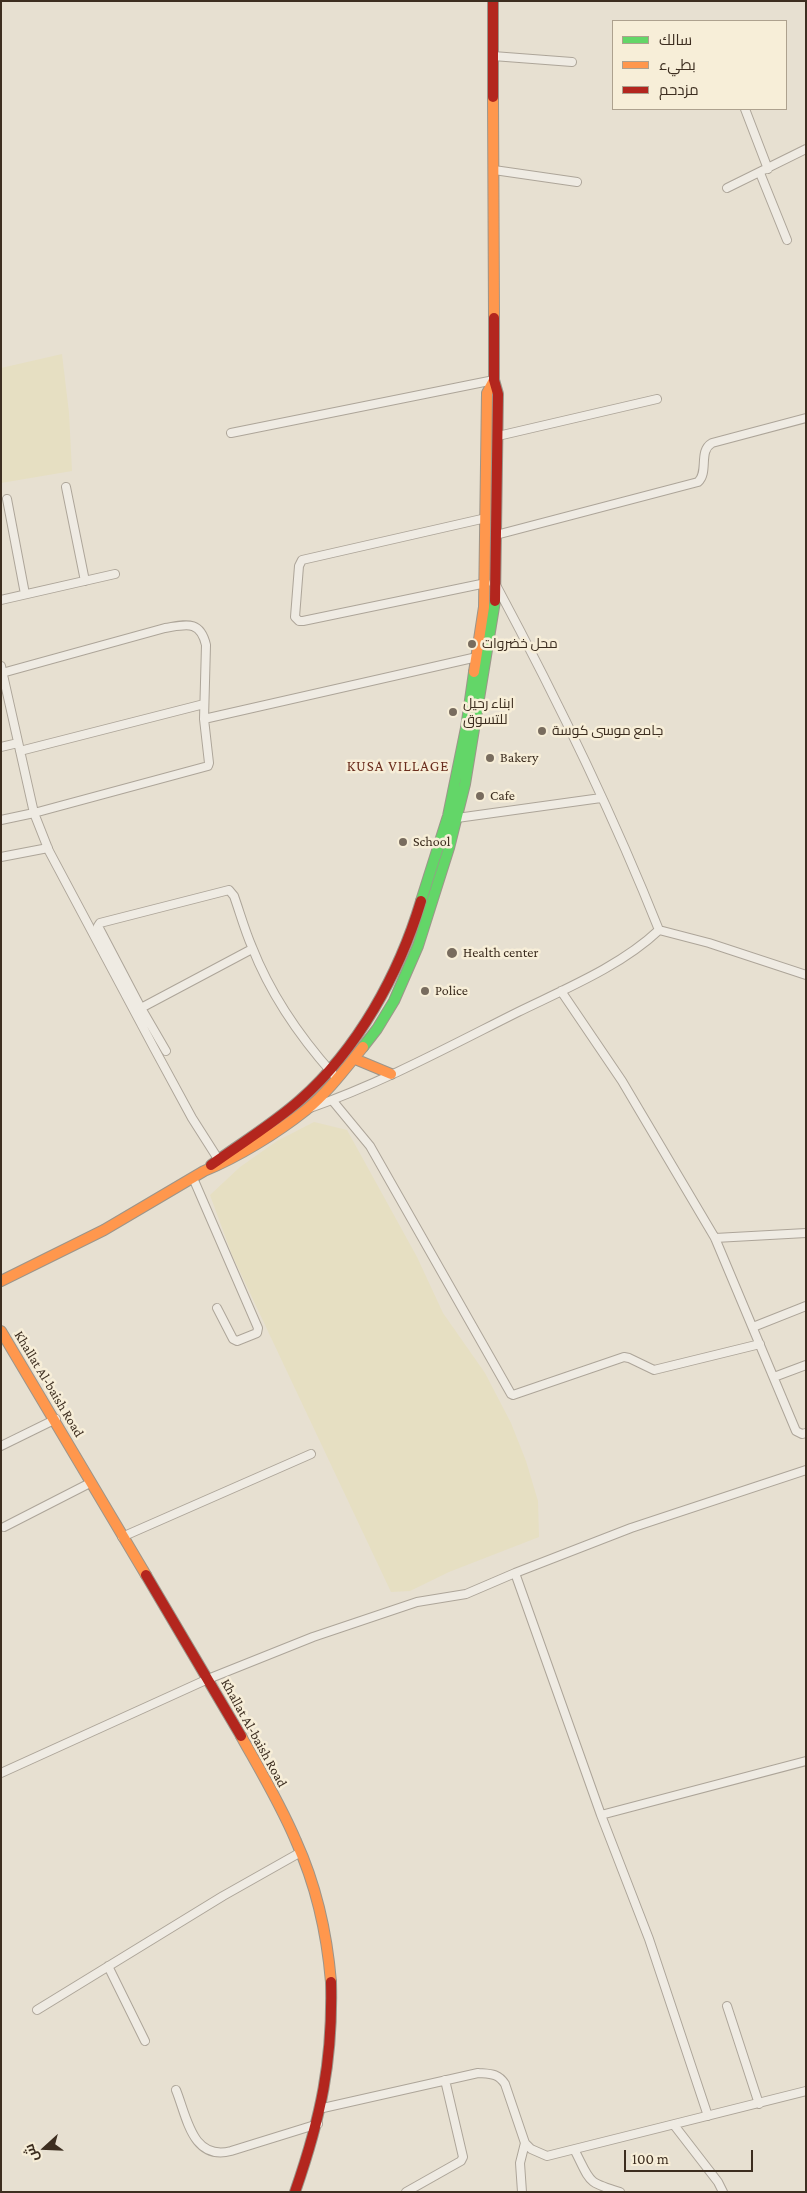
<!DOCTYPE html>
<html>
<head>
<meta charset="utf-8">
<style>
	body { margin:0 }
	#map { position:relative; width:807px; height:2193px; overflow:hidden; background:#e7e0d1; font-family:"Crimson Pro",Cairo,serif }
	canvas { display:block }
	.frame { position:absolute; inset:0; border:2px solid #3d2e20; pointer-events:none }
	.legend { position:absolute; left:612px; top:20px; width:175px; height:90px; box-sizing:border-box; background:#f7eed8; border:1px solid #ada18e; margin:0; padding:6px 9px; list-style:none; font-size:15px; color:#3d2e20 }
	.legend li { display:flex; align-items:center; gap:10px; height:25px }
	.legend b { width:25px; border:1px solid #ada18e }
	.north { position:absolute; left:20px; top:2123px; width:50px; height:50px; -webkit-text-stroke:4px #f7eed8; paint-order:stroke; rotate:250deg; font-size:14px; font-weight:700; line-height:20px; text-align:center; color:#3d2e20 }
	.north::after { content:''; display:block; margin:auto; width:18px; height:22px; background:#3d2e20; clip-path:polygon(50% 0,100% 100%,50% 72%,0 100%) }
	.scale { position:absolute; left:624px; top:2150px; width:129px; height:22px; box-sizing:border-box; border:2px solid #3d2e20; border-top:0; padding-left:6px; font-size:15px; line-height:18px; white-space:nowrap; color:#3d2e20; -webkit-text-stroke:4px #f7eed8; paint-order:stroke }
</style>
</head>
<body>
<div id="map">
<canvas width="807" height="2193"></canvas>
<div class="frame"></div>
<ul class="legend">
<li><b style="height:6px;background:#63d668"></b>سالك</li>
<li><b style="height:6px;background:#ff974d"></b>بطيء</li>
<li><b style="height:6px;background:#b3261e"></b>مزدحم</li>
</ul>
<div class="north">ش</div>
<div class="scale">100 m</div>
</div>
<script>
const g = document.querySelector('canvas').getContext('2d');
g.lineJoin = 'round';
function paint(path, color) { g.fillStyle = color; g.fill(path, 'evenodd'); }
function stroke(path, color, width, dash) { g.strokeStyle = color; g.lineWidth = width; g.lineCap = dash ? 'butt' : 'round'; g.setLineDash(dash || []); g.stroke(path); }
function write(font, color, halo, rows, align = 'center') {
  g.font = font + ' "Crimson Pro",Cairo,serif'; g.lineWidth = 5; g.setLineDash([]); g.textBaseline = 'middle'; g.strokeStyle = halo; g.fillStyle = color; for (const [text, x, y, turn = 0] of rows) {
    g.save(); g.translate(x, y); g.rotate((+turn || 0) * Math.PI / 180); g.textAlign = isNaN(turn) ? turn : align; if (halo) g.strokeText(text, 0, 0); g.fillText(text, 0, 0); g.restore();
  }
}
paint(new Path2D(`
	M62 354 69 413 72 471 1 483V368Z
	M314 1122 347 1130 417 1257 443 1313 485 1373 511 1423 526 1461 538 1501 539 1537 449 1572 410 1591 391 1592 232 1255 210 1195 240 1167 277 1141Z`), '#e6dfc2');
const street = new Path2D(`
	M493 56 572 62
	M745 109 768 169
	M494 170 577 182
	M760 173 787 240
	M727 188 806 149
	M231 433 494 380
	M498 436 657 399
	M66 487 85 581
	M7 499 25 594
	M496 535 698 482C709 472 698 451 712 443L806 418
	M486 583 303 621H299L295 617 299 566 302 560 486 518
	M496 585C556 697 612 812 659 930
	M1 600 115 574
	M1 666 34 813 49 851 154 1048 192 1118 220 1162
	M204 719 477 657
	M1 747 18 743
	M20 751 204 704
	M457 818 601 798
	M1 820 34 813 208 766 209 763 204 719 206 645C200 619 185 625 165 628L2 673
	M1 857 48 848
	M659 930 709 943 806 975
	M252 949 141 1008 98 926 100 923 229 890 234 896C240 913 245 931 252 947 270 993 300 1037 333 1074
	M561 991 622 1081 715 1238 796 1431 802 1434 806 1433
	M141 1008 166 1051
	M332 1100 370 1146 511 1394 513 1395 624 1357 629 1358 654 1370 760 1344
	M310 1108C382 1083 450 1046 518 1012 565 989 621 966 659 930
	M193 1178 258 1328 257 1333 237 1341 233 1339 217 1308
	M715 1238 806 1233
	M753 1327 806 1306
	M774 1377 806 1365
	M1 1446 56 1419
	M4 1527 90 1483
	M122 1537 311 1454
	M515 1573 601 1815 649 1939 708 2116
	M1 1773 208 1679 313 1637 417 1602 466 1594 515 1573 631 1528 806 1470
	M601 1815 806 1761
	M108 1966 145 2041
	M727 2006 759 2104
	M37 2010 223 1896 301 1852
	M176 2090C187 2117 192 2161 231 2151L318 2124
	M323 2108 478 2073C490 2074 498 2073 505 2084L525 2143 531 2149 547 2156 806 2091
	M674 2125 718 2182 723 2192
	M575 2151C591 2182 586 2182 620 2192
	M406 2192 461 2161 463 2157 445 2080
	M522 2192 520 2163 525 2143`);
const fast = new Path2D(`
	M421 901 448 816 466 728 474 672
	M363 1047 377 1029 394 1001 418 946 449 848 465 784 495 601`);
const slow = new Path2D(`
	M493 97 494 318
	M474 672 484 607 487 393 494 380
	M355 1059 391 1074
	M1 1281 104 1230 204 1171C238 1157 277 1133 306 1110 328 1092 345 1069 363 1047
	M1 1331 146 1575
	M241 1736C260 1770 281 1805 296 1841 316 1885 327 1934 331 1982`);
const jam = new Path2D(`
	M493 1V97
	M494 318V380L498 394 495 601
	M211 1165C240 1144 273 1124 300 1100 358 1049 399 974 421 901
	M146 1575 241 1736
	M295 2192C321 2117 333 2061 331 1982`);
stroke(street, '#ada599', 10);
stroke(fast, '#9c958a', 12);
stroke(slow, '#9c958a', 12);
stroke(jam, '#9c958a', 12);
stroke(street, '#efebe3', 8);
stroke(fast, '#63d668', 10);
stroke(slow, '#ff974d', 10);
stroke(jam, '#b3261e', 10);
for (const [x, y, r, color] of [
	[472,644,5,"#786c5e"],
	[453,712,5,"#786c5e"],
	[542,731,5,"#786c5e"],
	[490,758,5,"#786c5e"],
	[480,796,5,"#786c5e"],
	[403,842,5,"#786c5e"],
	[452,953,6,"#786c5e"],
	[425,991,5,"#786c5e"]
]) { const dot = new Path2D(); dot.arc(x, y, r, 0, 2 * Math.PI); g.fillStyle = color; g.fill(dot); stroke(dot, '#f7eed8', 2); }
write('14px', '#3d2e20', '#f7eed8', [
	["محل خضروات",482,644],
	["ابناء رحيل",463,704],
	["للتسوق",463,720],
	["جامع موسى كوسة",552,731],
	["Bakery",500,758],
	["Cafe",490,796],
	["School",413,842],
	["Health center",463,953],
	["Police",435,991]
], 'left');
write('14px', '#3d2e20', '#f7eed8', [
	["Khallat Al-baish Road",49,1384,59],
	["Khallat Al-baish Road",254,1733,61]
]);
g.letterSpacing = '1px';
write('15px', '#6b2e1e', '#f7eed8', [
	["KUSA VILLAGE",398,766]
]);
g.letterSpacing = '0px';
</script>
</body>
</html>
